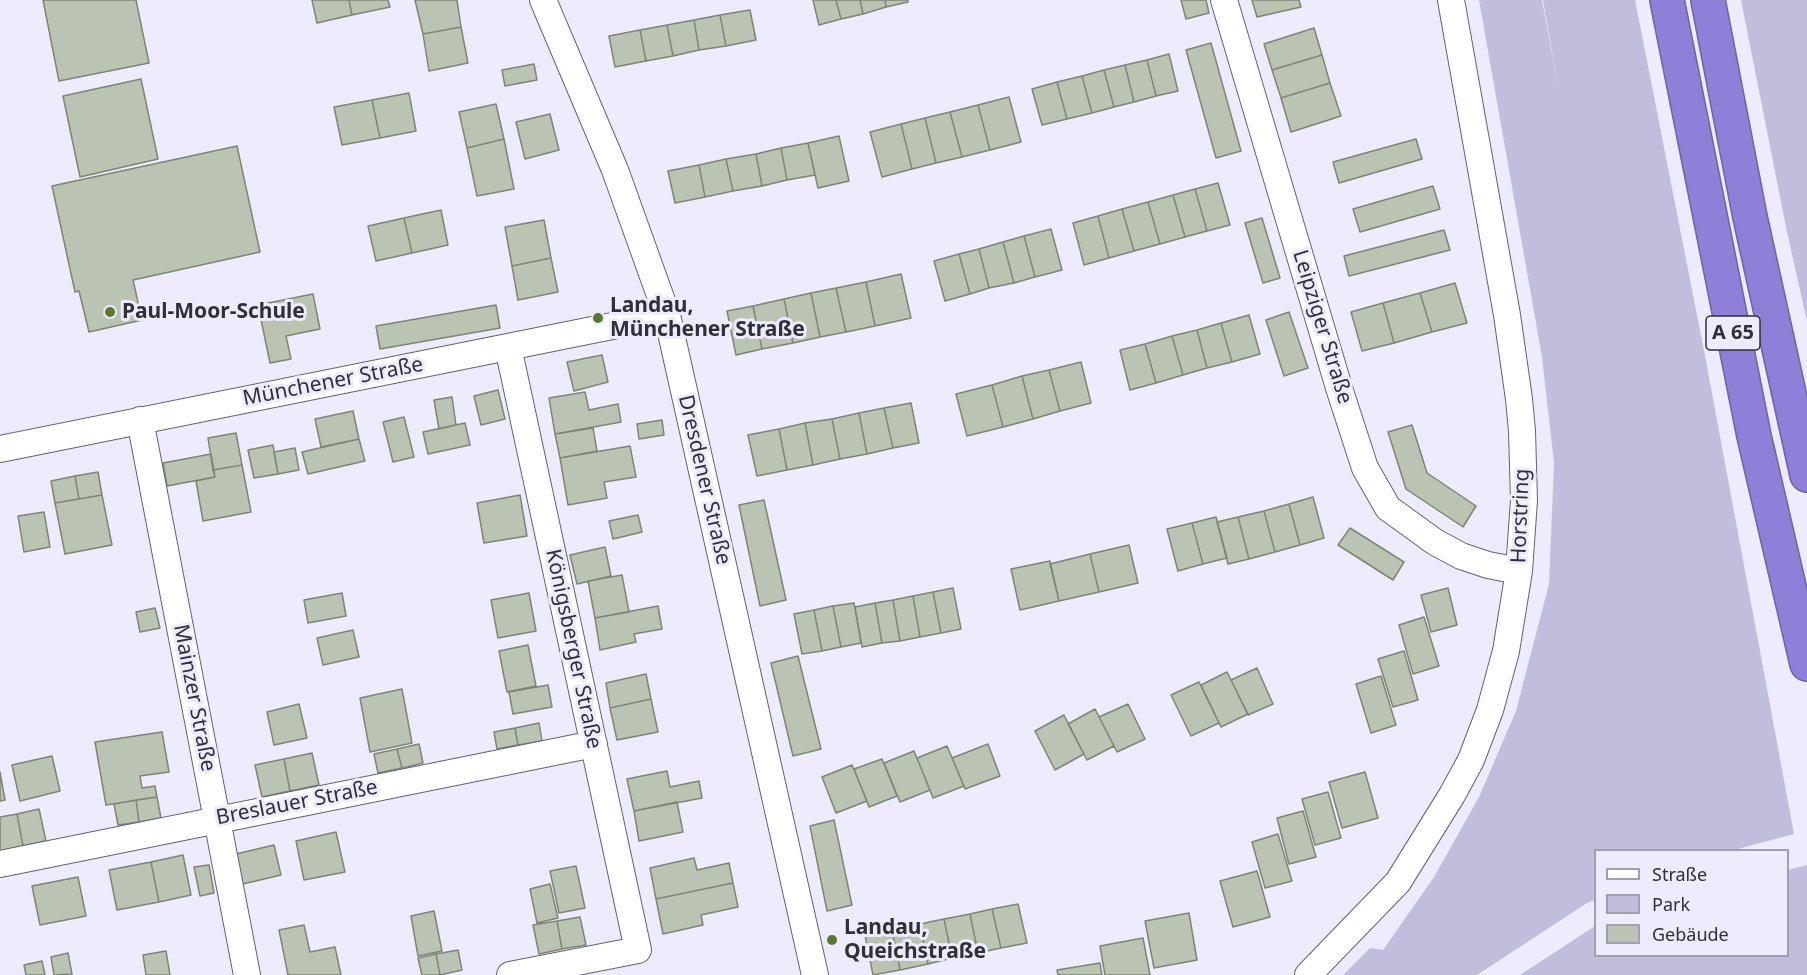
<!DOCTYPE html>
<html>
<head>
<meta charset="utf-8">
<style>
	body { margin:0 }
	#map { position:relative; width:1807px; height:975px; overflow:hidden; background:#edebfd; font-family:"Noto Sans",sans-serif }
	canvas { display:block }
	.legend { position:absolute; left:1594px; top:849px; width:195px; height:108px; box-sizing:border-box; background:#edebfd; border:2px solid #a2a0ae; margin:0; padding:8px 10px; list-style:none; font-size:18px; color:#313037 }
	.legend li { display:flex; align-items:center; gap:12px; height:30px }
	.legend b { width:30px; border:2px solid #a2a0ae }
</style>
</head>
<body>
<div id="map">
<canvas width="1807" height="975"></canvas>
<ul class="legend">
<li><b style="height:8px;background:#fff"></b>Straße</li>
<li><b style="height:16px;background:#c1bedd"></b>Park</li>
<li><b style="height:16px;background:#bbc3b2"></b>Gebäude</li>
</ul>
</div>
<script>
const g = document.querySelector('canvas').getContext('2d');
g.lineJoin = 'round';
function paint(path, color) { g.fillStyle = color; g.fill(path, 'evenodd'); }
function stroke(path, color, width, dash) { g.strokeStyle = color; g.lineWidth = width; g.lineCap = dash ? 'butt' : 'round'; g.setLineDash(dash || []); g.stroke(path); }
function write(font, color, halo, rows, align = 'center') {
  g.font = font + ' "Noto Sans",sans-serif'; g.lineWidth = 6; g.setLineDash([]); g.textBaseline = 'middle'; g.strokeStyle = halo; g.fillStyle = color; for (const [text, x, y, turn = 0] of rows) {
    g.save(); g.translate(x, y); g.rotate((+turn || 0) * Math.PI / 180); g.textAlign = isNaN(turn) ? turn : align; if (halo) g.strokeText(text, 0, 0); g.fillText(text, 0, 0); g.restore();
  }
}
paint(new Path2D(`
	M1479 0H1542L1559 92 1543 0H1635L1706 361 1794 834 1734 850H1596L1595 900 1587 903 1477 975H1343L1370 948 1383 950 1434 877 1479 797 1516 711 1549 584 1554 463 1542 357Z
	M1741 0H1807V321L1787 232Z
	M1807 865V975H1520L1595 926 1596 956H1788V870Z`), '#c1bedd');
const building = new Path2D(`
	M43 0H136L149 63 59 81Z
	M312 0H349L352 15 317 23Z
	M349 0H388L390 7 352 15Z
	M415 0H457L461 27 423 34Z
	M813 0H836L841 19 819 25Z
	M836 0H860L863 14 841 19Z
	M860 0H885L886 7 863 14Z
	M885 0H908V2L886 7Z
	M1181 0H1206L1209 13 1186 19Z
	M1252 0H1299L1301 7 1257 17Z
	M750 10 756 40 726 46 720 15Z
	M720 15 726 46 699 50 694 20Z
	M694 20 699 50 673 56 667 25Z
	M667 25 673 56 646 61 640 30Z
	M461 27 468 63 429 71 423 34Z
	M1314 28 1322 55 1272 70 1264 44Z
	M640 30 646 61 615 67 609 36Z
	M1211 43 1241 151 1216 158 1186 50Z
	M1169 54 1178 91 1156 96 1147 60Z
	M1322 55 1330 83 1281 98 1272 70Z
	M1147 60 1156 96 1134 102 1125 65Z
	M534 64 537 80 505 86 502 70Z
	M1125 65 1134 102 1114 107 1104 70Z
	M1104 70 1114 107 1092 113 1082 76Z
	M1082 76 1092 113 1067 119 1057 82Z
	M141 79 158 159 80 177 63 96Z
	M1057 82 1067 119 1042 125 1032 89Z
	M1330 83 1341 116 1291 132 1281 98Z
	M409 93 416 131 380 138 372 100Z
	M1009 97 1021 142 990 150 978 105Z
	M372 100 380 138 342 145 334 107Z
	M496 104 504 139 467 148 459 112Z
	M978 105 990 150 962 157 950 112Z
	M950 112 962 157 936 163 925 118Z
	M550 114 559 150 525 159 516 122Z
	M925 118 936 163 912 169 901 124Z
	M901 124 912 169 882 177 870 132Z
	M839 136 849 181 818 188 808 143Z
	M504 139 514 189 477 196 467 148Z
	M1416 139 1422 159 1339 183 1333 162Z
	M808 143 815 175 787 180 781 148Z
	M237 146 260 252 133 280 142 320 89 332 79 291 75 292 52 186Z
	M781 148 787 180 762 186 756 154Z
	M756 154 762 186 733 191 726 159Z
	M726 159 733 191 705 197 699 165Z
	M699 165 705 197 675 203 668 171Z
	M1218 183 1230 225 1207 231 1195 189Z
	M1433 186 1440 209 1360 232 1353 209Z
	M1195 189 1207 231 1185 237 1173 195Z
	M1173 195 1185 237 1160 244 1148 202Z
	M1148 202 1160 244 1134 251 1122 209Z
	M1122 209 1134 251 1109 258 1098 216Z
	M441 210 448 245 412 253 404 218Z
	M1098 216 1109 258 1084 265 1073 223Z
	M404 218 412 253 376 261 368 226Z
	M1262 218 1280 278 1263 283 1245 223Z
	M544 220 551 258 512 266 505 227Z
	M1051 229 1062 270 1035 277 1024 236Z
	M1444 230 1450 250 1349 276 1344 256Z
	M1024 236 1035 277 1014 283 1003 242Z
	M1003 242 1014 283 989 288 979 249Z
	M979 249 989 288 970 294 959 254Z
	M959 254 970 294 945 301 934 261Z
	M551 258 558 292 518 300 512 266Z
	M901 274 911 318 875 326 866 282Z
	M866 282 875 326 846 332 836 288Z
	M1455 283 1467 323 1432 332 1420 293Z
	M836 288 846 332 820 337 811 293Z
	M811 293 820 337 793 343 784 299Z
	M1420 293 1432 332 1394 343 1383 303Z
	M313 294 320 329 286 336 291 359 270 363 258 305Z
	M784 299 793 343 762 349 753 306Z
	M1383 303 1394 343 1362 351 1351 312Z
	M496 305 500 328 380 349 376 326Z
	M753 306 762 349 736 355 727 311Z
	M1289 312 1308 368 1284 376 1266 320Z
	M1249 315 1260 354 1232 362 1221 323Z
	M1221 323 1232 362 1207 368 1197 330Z
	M1197 330 1207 368 1183 375 1172 336Z
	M1172 336 1183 375 1156 383 1145 344Z
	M1145 344 1156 383 1130 390 1120 350Z
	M602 355 608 382 574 391 567 362Z
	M1081 362 1091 403 1060 411 1049 370Z
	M1049 370 1060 411 1033 419 1022 376Z
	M1022 376 1033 419 1003 427 992 385Z
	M992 385 1003 427 967 436 956 394Z
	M498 390 505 419 481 425 474 396Z
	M585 392 589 410 618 404 621 422 555 434 549 398Z
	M452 397 456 425 439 429 434 400Z
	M911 403 919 443 893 448 884 408Z
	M884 408 893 448 867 454 859 413Z
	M353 411 359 439 321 447 315 419Z
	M859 413 867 454 840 459 832 419Z
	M404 417 414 457 393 462 383 422Z
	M832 419 840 459 813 465 805 423Z
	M662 420 664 435 639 439 637 424Z
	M465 423 470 445 428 454 423 432Z
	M805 423 813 465 787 470 779 429Z
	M1412 425 1427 473 1476 506 1463 527 1406 489 1388 432Z
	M593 428 597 451 560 458 555 434Z
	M779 429 787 470 757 476 748 435Z
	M236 433 242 465 213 470 208 438Z
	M359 439 365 461 308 474 302 452Z
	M273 445 278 474 254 478 248 450Z
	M630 446 636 477 604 482 607 498 568 505 560 458Z
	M295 448 299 470 278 474 274 452Z
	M211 454 215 477 167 486 163 463Z
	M242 465 251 512 203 521 196 481 215 477 213 470Z
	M98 472 102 495 79 499 75 476Z
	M75 476 79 499 55 503 51 481Z
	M102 495 112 545 65 554 55 503Z
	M520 495 527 536 484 543 477 503Z
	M1313 497 1324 538 1300 545 1289 504Z
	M764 500 786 600 760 606 739 505Z
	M1289 504 1300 545 1275 552 1264 511Z
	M1264 511 1275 552 1249 559 1238 517Z
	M44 512 50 547 24 552 18 516Z
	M638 515 642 532 613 539 609 521Z
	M1216 517 1227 558 1203 564 1192 523Z
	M1238 517 1249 559 1228 564 1217 522Z
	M1192 523 1203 564 1178 571 1167 529Z
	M1350 528 1404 562 1393 580 1338 545Z
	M1129 545 1138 583 1099 592 1090 554Z
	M605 547 611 576 577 584 570 555Z
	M1090 554 1099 592 1059 601 1050 564Z
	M1050 561 1059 601 1020 610 1011 569Z
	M622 575 629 612 595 618 588 581Z
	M953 588 961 629 941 633 933 592Z
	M1448 588 1457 625 1431 632 1421 595Z
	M933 592 941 633 920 637 913 596Z
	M342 593 346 616 308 623 304 600Z
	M529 593 536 631 498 638 491 600Z
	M913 596 920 637 900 641 893 600Z
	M893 600 900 641 882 643 875 603Z
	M854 603 861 643 841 647 833 606Z
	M875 603 882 643 862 647 855 607Z
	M658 606 662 629 634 634 636 642 600 650 595 618Z
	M833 606 841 647 822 651 814 610Z
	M155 608 160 628 140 632 136 612Z
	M814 610 822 651 802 654 794 614Z
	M1424 617 1439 666 1413 674 1399 625Z
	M353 630 359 657 323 665 317 638Z
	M528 645 536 686 507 692 499 651Z
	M1404 651 1418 700 1393 707 1378 659Z
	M798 656 821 749 793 756 771 663Z
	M1257 668 1273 704 1248 715 1231 680Z
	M1227 672 1248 714 1221 727 1201 685Z
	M646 674 651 699 610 708 606 683Z
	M1381 676 1396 725 1371 733 1356 684Z
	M1199 682 1219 723 1191 736 1171 695Z
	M548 685 552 707 513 714 509 692Z
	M402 689 412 743 370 752 360 698Z
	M651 699 658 732 617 740 610 708Z
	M299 704 307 738 274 745 267 712Z
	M1128 704 1145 739 1117 752 1099 717Z
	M1095 709 1114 746 1087 760 1068 724Z
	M1064 715 1084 754 1055 770 1035 731Z
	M539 723 542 741 518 745 515 728Z
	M515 728 518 745 497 749 494 732Z
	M162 732 169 772 140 776 142 788 155 786 157 797 106 805 95 742Z
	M419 744 423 763 402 768 397 749Z
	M988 744 1000 776 965 789 952 758Z
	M947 746 964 786 933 798 917 758Z
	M397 749 402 768 378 773 374 754Z
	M914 751 930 790 900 802 884 763Z
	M312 753 319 785 290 791 284 759Z
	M52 756 60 791 20 801 12 765Z
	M284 759 290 791 262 797 255 765Z
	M882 759 897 796 869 807 854 769Z
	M852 765 867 801 836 813 822 777Z
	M667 771 670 787 699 781 702 798 634 811 627 779Z
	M0 772 5 800 0 801Z
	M1365 772 1378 818 1342 828 1329 782Z
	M1328 792 1341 838 1315 845 1302 799Z
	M157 797 161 818 139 822 136 800Z
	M136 800 139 822 118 825 114 804Z
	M677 802 683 832 639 841 634 811Z
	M39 809 46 841 23 846 17 814Z
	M1303 811 1316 857 1289 864 1277 818Z
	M17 814 23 846 0 851V817Z
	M834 820 852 905 827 911 810 826Z
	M336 832 345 872 304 880 296 841Z
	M1278 834 1292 881 1265 888 1252 842Z
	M274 845 281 875 243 884 236 854Z
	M183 855 191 895 159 902 151 862Z
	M694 858 697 870 729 863 733 883 656 899 650 868Z
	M151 862 159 902 117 910 109 870Z
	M209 865 214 893 200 896 194 867Z
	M576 866 585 908 559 913 550 871Z
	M1257 871 1270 917 1233 927 1220 881Z
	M78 877 86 916 40 925 32 886Z
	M733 883 738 907 701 915 703 925 663 934 656 899Z
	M550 884 558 918 537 923 530 889Z
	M1018 904 1027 943 1001 948 992 909Z
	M992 909 1001 948 978 953 970 914Z
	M434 911 442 951 418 956 411 916Z
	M1189 913 1197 960 1154 968 1145 921Z
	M970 914 978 953 952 958 944 919Z
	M580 917 586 945 562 949 557 921Z
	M944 919 952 958 928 964 920 924Z
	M557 921 562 949 539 954 533 925Z
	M920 924 928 964 900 970 892 930Z
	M304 925 310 952 335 947 341 975H288L279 930Z
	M892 930 900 970 873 975 865 935Z
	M1143 938 1150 975H1105L1100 946Z
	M458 950 462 970 440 975 436 954Z
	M166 951 170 975H146L143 955Z
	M68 953 72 974 54 975 51 957Z
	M436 954 440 975H422L418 958Z
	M42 961 45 975H26L24 965Z
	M1100 963 1102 975H1058L1057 970Z`);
paint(building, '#bbc3b2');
stroke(building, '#7e8575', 1.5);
const minor = new Path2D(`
	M543 0 615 170 667 315 815 975
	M1224 0 1340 391 1365 468 1388 508 1435 542 1461 556 1488 565 1519 571
	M508 347 638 950 510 975
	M140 420 247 975
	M0 449 667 315
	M0 864 594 744
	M1308 975 1398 882 1452 795 1471 760 1490 710 1506 651 1519 571 1524 500 1522 431 1519 399 1507 315 1451 0`);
const highway = new Path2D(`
	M1667 0 1754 436 1807 664
	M1708 0 1750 217 1807 475`);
stroke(minor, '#646272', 28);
stroke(highway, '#6f63a0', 36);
stroke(minor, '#fff', 26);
stroke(highway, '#907fd8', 33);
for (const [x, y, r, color] of [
	[110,312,6,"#5b792e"],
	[598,318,6,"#5b792e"],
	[832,940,6,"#5b792e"]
]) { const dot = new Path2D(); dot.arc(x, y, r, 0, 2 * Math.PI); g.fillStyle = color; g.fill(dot); stroke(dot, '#edebfd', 2); }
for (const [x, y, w] of [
	[1733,333,54]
]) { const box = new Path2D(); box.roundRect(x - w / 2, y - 17, w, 34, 4.5); g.fillStyle = '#edebfd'; g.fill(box); stroke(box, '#313037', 1.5); }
write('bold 20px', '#313037', null, [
	["A 65",1733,333]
]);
write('bold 21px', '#313037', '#edebfd', [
	["Landau,",610,306],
	["Münchener Straße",610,330],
	["Paul-Moor-Schule",122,312],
	["Landau,",844,928],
	["Queichstraße",844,952]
], 'left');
write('21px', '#313037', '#edebfd', [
	["Leipziger Straße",1322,327,73],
	["Münchener Straße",333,382,-11],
	["Dresdener Straße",704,480,77],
	["Horstring",1521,516,-88],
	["Königsberger Straße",573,649,78],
	["Mainzer Straße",194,698,79],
	["Breslauer Straße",297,803,-11]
]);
</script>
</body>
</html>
